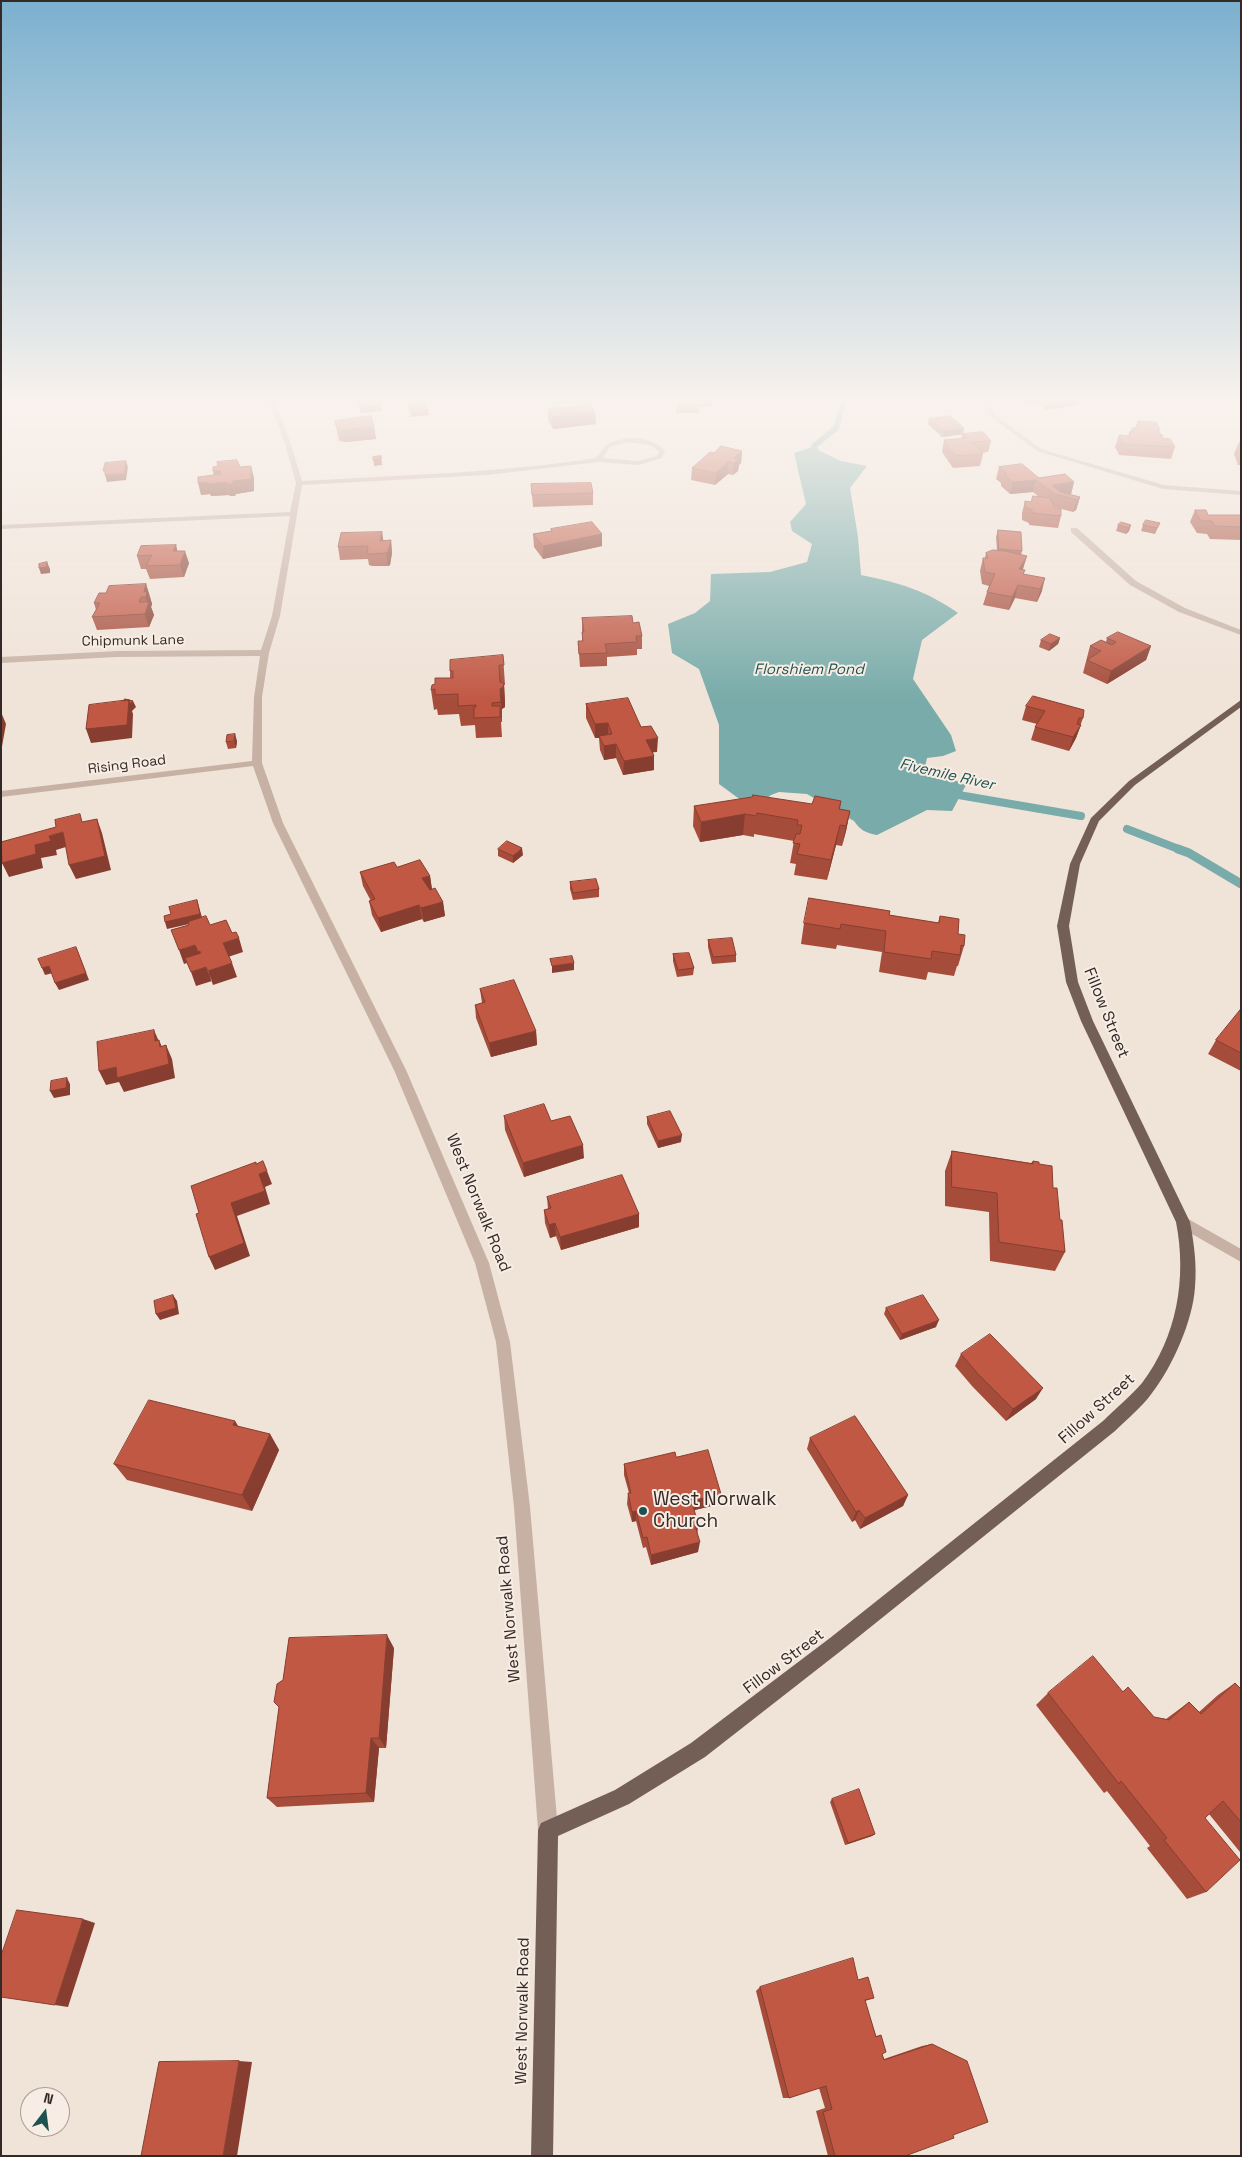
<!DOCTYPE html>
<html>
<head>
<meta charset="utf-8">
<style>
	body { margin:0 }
	#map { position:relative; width:1242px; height:2157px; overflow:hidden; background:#f0e3d8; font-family:"Space Grotesk",sans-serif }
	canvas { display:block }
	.frame { position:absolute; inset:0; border:2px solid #332926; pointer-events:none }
	.north { position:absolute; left:20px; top:2087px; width:50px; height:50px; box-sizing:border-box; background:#f8ede4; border:1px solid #a99f98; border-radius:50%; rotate:15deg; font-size:14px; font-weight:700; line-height:20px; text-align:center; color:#332926 }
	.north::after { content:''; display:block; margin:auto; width:18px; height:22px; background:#1d5251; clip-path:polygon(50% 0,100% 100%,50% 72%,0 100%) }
</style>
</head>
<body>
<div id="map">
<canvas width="1242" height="2157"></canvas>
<div class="frame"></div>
<div class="north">N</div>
</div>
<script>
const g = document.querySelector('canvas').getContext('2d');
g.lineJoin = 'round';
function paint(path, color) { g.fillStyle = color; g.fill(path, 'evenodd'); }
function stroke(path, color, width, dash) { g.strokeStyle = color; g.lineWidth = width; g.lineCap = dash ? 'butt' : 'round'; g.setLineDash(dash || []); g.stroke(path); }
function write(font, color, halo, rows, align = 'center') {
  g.font = font + ' "Space Grotesk",sans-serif'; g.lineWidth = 4; g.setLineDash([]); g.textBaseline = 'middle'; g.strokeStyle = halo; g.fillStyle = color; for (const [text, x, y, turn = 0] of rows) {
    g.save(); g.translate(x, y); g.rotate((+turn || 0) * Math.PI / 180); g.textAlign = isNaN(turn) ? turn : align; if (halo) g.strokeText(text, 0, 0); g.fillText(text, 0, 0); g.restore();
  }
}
paint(new Path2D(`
	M812 447 841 461 867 466 850 488 858 537 861 575C900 583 925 590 958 613L922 640 913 679 951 735 956 751 943 756 927 758 925 767 966 785 952 811 927 810 877 835C866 833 860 830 854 821L807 794 779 792 771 795 765 800 749 806 719 784V725L699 669 672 653 668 624 695 613 710 601 711 574 770 572 807 562 812 544 792 531 790 522 806 504 794 453Z`), '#78aba9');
stroke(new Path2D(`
	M818 461 814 446 836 428 845 399`), '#78aba9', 5.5);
stroke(new Path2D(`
	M947 793 1081 816
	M1127 829 1181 850`), '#78aba9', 8);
stroke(new Path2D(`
	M1178 849 1189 853 1241 884`), '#78aba9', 9);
paint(new Path2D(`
	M268 399H274L291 444 302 481C400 475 499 473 596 458L606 445C624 435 651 435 665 451L662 458 638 465 599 462 487 475 302 485 280 616 269 653 262 697V763L283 823 406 1070 489 1263 510 1342 530 1507 558 1830 555 1837 548 1840 541 1837 538 1830 514 1507 496 1342 475 1263 394 1070 273 823 253 766 1 797V791L252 761 254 697 260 656 117 657 1 663V657L117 651 261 650 272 616 290 516 1 529V525L290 512 296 483 285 444ZM628 442 649 445 659 451 657 456 638 461 603 458 610 447Z
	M985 399H991L993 413 1041 449 1164 485 1241 491V495L1163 489 1037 451 988 415Z
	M1093 399H1104L1105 400 1102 402Z
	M1071 528H1077L1136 581 1185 608 1241 630V635L1179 612 1130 585 1071 532Z
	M1183 1216 1241 1249V1262L1178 1226 1176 1222 1178 1218Z`), '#c7b1a5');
paint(new Path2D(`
	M1241 700V707L1135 785 1099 821 1080 864 1069 926 1078 982 1093 1021 1190 1222C1194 1243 1197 1265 1195 1287 1193 1320 1173 1366 1152 1393 1142 1407 1127 1419 1115 1431L842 1650 705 1757 629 1804 558 1836 553 2156H531L538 1830 541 1823 615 1790 691 1743 830 1638 1103 1421C1116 1408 1131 1396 1142 1383 1177 1337 1187 1278 1176 1222L1081 1021 1066 982 1057 926 1070 864 1091 818 1129 781Z`), '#745f57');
paint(new Path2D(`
	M677 399H712V406L699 407V413H676Z
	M910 399H932V401L910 400Z
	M1025 399H1080L1078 405 1046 410 1035 402 1029 403Z
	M548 409 595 412 596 424 553 429 548 420Z
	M929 419 964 428 963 434 942 437 928 424Z
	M335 421 374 427 376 439 345 442 339 441Z
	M1138 421 1160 430 1159 432 1163 436 1162 438 1175 447 1171 459 1119 455 1115 447 1119 435 1128 436 1132 428H1135Z
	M962 434 991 441 988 452 982 453 983 454 980 466 953 468 942 452 944 440 961 439Z
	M1239 442H1241V465H1238L1234 454Z
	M742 451 741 463 739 465 738 471 733 475 728 474 715 485 691 480 692 468 714 453Z
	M381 456 382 465 374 466 373 457Z
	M240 467 254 478V491L236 494 235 496H230L229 495 211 496 210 494 201 495 214 475 213 471Z
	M999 467 1039 478 1074 482 1071 494H1069L1080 497 1076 510 1073 512 1054 507 1061 516 1058 528 1029 525V523L1022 520V513L1025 501 1031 502 1039 497 1033 492 1010 494 1001 486V483L996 479Z
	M531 484 593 493V505L533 507Z
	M1195 510 1208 515H1241V540L1210 539 1207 534 1197 533 1190 522Z
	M1160 523 1155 534 1141 531 1143 525Z
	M1118 525H1131L1129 531 1126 534 1116 531Z
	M551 529 602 534V546L543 559 534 547 533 534 551 531Z
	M998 530 1022 551 1021 555 1023 574 1042 591 1037 602 1015 598 1009 610 983 605 987 592 989 586 982 584 980 571 983 558H985L986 553 997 550 996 537Z
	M382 532 383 541 391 540 392 553 390 565 388 566H372L369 565 368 559 340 560 338 547Z
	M176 545 177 551 189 563 184 577 150 579 146 569H141L137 556Z
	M146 584 150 597 152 604 151 607 154 615 149 627 97 630 92 617 96 610 94 603 106 593Z
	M582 618 633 623 642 636V649H637V655L607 657V666L580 667 578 641H582Z
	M1060 638 1058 644 1049 651 1039 647 1041 640Z
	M1107 638 1151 646 1146 660 1107 684 1083 673 1090 646 1106 642Z
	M503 655 505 685H504L505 703V707L502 709V722H501L502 737 476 738 475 725 461 726 459 714 438 715 437 709 434 710 431 690 450 678V671Z
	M586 704 641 727 657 752H653L654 756V770L623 775 616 758 604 760 600 750 599 738H595L586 718Z
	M1026 706 1083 718 1076 738 1069 751 1031 740 1035 727 1037 724 1022 720Z
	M237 741 236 748 228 749 226 742Z
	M841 801 840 809 850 811 846 831 842 846 836 845 827 880 794 875 796 864 790 863 794 841 754 834V837L743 835 700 842 693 826 694 806 812 804Z
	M498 849 523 855 513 863 498 856Z
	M397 867 430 876 432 889 443 902 445 916 424 922 422 919 381 932 372 915 369 901H371L363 886 360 872Z
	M570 882 599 889V897L573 900 570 889Z
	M889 915 938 923 940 916 958 934 964 946 958 966H957L954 976 928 972 926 980 879 972 882 952 837 945 836 949 801 944 804 923Z
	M708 940 736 955V962L712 964 708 947Z
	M673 954 694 968 693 975 677 977 673 961Z
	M480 989 536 1031 537 1045 491 1057 476 1018 475 1005 482 1003Z
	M1241 1009V1071L1208 1054 1216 1040Z
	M504 1116 551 1121 584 1158 524 1177 505 1130Z
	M647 1117 681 1142 658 1148 647 1124Z
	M952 1151 1031 1163 1033 1161 1039 1164 1053 1188 1065 1252 1055 1271 990 1261 989 1212 945 1206V1171Z
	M547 1197 639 1214V1227L561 1250 556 1236 550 1238 545 1223 544 1210 548 1209Z
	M886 1308 936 1327 900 1340 884 1314Z
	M961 1354 1036 1399 1006 1421 972 1386 955 1366Z
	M235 1421 238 1427 270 1434 279 1450 252 1511 127 1480 114 1464Z
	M810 1438 908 1495 903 1506 860 1529 855 1520 852 1522 807 1449Z
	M676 1457 720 1504 694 1510 698 1525 697 1533 698 1552 651 1565 646 1547 643 1548 636 1521 632 1522 627 1504 628 1493H629L624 1475V1464Z
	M394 1648 386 1748H379L374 1802 277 1807 267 1798 279 1707 274 1702Z
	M1235 1683 1241 1689V1851L1240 1852 1209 1814 1205 1818 1206 1892 1187 1899 1147 1848 1150 1846 1107 1791 1104 1793 1036 1705 1048 1693 1122 1692 1128 1687 1154 1717 1166 1719 1189 1702 1199 1712 1218 1695Z
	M832 1799 875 1834 872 1836 845 1845 830 1802Z
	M858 1980 874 1998 865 2001 876 2036 881 2035 882 2054 884 2059 922 2046 932 2044 953 2135 905 2156H828L816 2111 825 2108 819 2088 789 2098H783L756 1991 760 1987Z`), '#a64c3a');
paint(new Path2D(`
	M1030 399H1035V402L1029 403Z
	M1048 399H1080L1078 405 1046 410Z
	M381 405 382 411 361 413 360 408Z
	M428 410 429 415 411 417 410 411Z
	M595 412 596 424 553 429V417Z
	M374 427 376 439 345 442 343 430Z
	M964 428 963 434 942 437 944 431Z
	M742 451 741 463 739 465 738 471 733 475 734 458Z
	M126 461 128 467 126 480 107 482 105 475Z
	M728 462V474L715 485 716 473Z
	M251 466 254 478V491L236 494 235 496H230L227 484Z
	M213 471H221L226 482 229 495 211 496 210 494 201 495 198 483 207 482 216 483Z
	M1036 480 1033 492 1010 494 1013 482Z
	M1074 482 1071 494 1061 496 1052 485Z
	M1080 497 1076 510 1073 512 1077 500Z
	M1131 525 1129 531 1126 534 1128 528Z
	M382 532 384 545 380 541Z
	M602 534V546L543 559V546Z
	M391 540 392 553 390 565 388 566 386 553Z
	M176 545 179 558 173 551Z
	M185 551 189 563 184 577 180 565Z
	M1027 556 1023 569H1019Z
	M47 562 50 569V573L41 574 39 568Z
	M1045 578 1042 591 1037 602 1040 589Z
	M146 584 150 597 152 604 151 607 154 615 149 627 145 614 148 605 144 592Z
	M1018 585 1015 598 1009 610 1012 597Z
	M1060 638 1058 644 1049 651 1051 644Z
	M1151 646 1146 660 1107 684 1111 671Z
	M499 665 501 688 504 683 505 703V707L502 709V722L501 702Z
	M129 700 133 701 136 707 132 711 133 714 132 738 91 743 86 729Z
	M1 712 6 724 1 752Z
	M608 723V736H599V738H595V724Z
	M1081 725 1076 738 1069 751 1073 737Z
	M235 734 237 741 236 748 234 741Z
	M658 738 657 752 646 753V740Z
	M616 744V758L604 760V746Z
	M654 756V770L623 775 624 761Z
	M850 811 846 831 842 846 846 826Z
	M745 814 743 835 700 842 701 822Z
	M97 819 102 833 111 870 76 879 69 865Z
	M840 825 836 845 827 880 831 860Z
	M63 832 69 846 56 850 57 855 41 858 43 868 9 877 2 863 49 836Z
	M522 848 523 855 513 863V856Z
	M430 876 432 890 425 892 422 878Z
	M197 900 203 921 167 929 165 922Z
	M443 902 445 916 424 922 421 908Z
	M419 905 422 919 381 932 378 918Z
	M239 938 243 952 228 957 223 943Z
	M195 945 200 951 203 966 187 963 184 964 179 950Z
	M76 947 89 980 59 990 55 983Z
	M232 963 237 977 213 985 208 971Z
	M574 963V970L552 973V966Z
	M49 966 53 973 45 975 42 968Z
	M206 967 212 981 196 986 191 972Z
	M154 1030 160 1044 159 1040 165 1054 155 1041Z
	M536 1031 537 1045 491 1057 489 1043Z
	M166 1045 172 1059 175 1078 124 1092 119 1082 106 1085 99 1071 116 1067Z
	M67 1078 70 1084V1095L54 1098 50 1091Z
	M682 1135 681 1142 658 1148V1141Z
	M583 1145 584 1158 524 1177 523 1163Z
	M267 1171 272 1184 265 1187 270 1204 237 1216 250 1256 215 1270 209 1257 231 1203 259 1174Z
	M639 1214V1227L561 1250 560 1237Z
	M555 1223 556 1236 550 1238 549 1225Z
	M173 1295 177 1301 179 1314 160 1320 156 1314Z
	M939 1320 936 1327 900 1340 902 1334Z
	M1043 1388 1036 1399 1006 1421 1013 1409Z
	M235 1421 245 1437 233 1425Z
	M270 1434 279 1450 252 1511 242 1495Z
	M721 1494 720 1504 691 1511 692 1501Z
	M908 1495 903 1506 860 1529 865 1518Z
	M859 1510 855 1520 852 1522 856 1512Z
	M636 1511V1521L632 1522V1512Z
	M698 1525 697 1535 695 1526Z
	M700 1542 698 1552 651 1565V1555Z
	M387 1635 394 1648 386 1748 379 1738Z
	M371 1738 379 1748 374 1802 366 1793Z
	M875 1834 872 1836 845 1845 848 1843Z
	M83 1919 95 1923 68 2007 55 2005Z
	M239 2061 252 2062 237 2156H223Z`), '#873e30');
const building = new Path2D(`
	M677 399H700V401H677Z
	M379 400 381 405 360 408 358 402Z
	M425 402 428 410 410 411 408 404Z
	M590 405 595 412 553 417 548 409Z
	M371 416 374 427 343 430 337 429 335 421Z
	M950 416 964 428 944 431 929 419Z
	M1138 421 1156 422 1160 430H1156L1163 436H1160L1162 438 1170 439 1175 447 1123 444 1119 435 1131 436 1129 432H1134L1132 428H1137L1136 425H1140Z
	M983 432 991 441 971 442 983 454 955 456 944 440 967 438 962 434Z
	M721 446 742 451 734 458 739 459 734 463 728 462 716 473 692 468 710 452 714 453Z
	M381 456V459L373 460V457Z
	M237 460 240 467 251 466V479L233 481 232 484H227L226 482 208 484 207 482 198 483V477L221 474V471H213V467L218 466 217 462Z
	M126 461 124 474 105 475V471H103L105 463Z
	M1022 464 1039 478 1065 474 1074 482 1052 485 1060 492 1080 497 1077 500 1055 494 1036 480 1013 482 1004 474H1007L999 467Z
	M591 483 593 493 532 495 531 484Z
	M1033 496 1050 498 1055 508 1061 509V516L1032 513V510L1025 507V501L1031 502Z
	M1195 510H1206L1208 515H1241V527L1215 526 1212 521H1201Z
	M1146 520 1160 523 1157 528 1143 525Z
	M592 522 602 534 543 546 533 534 552 531 551 529Z
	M1121 522 1131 525 1128 528 1118 525Z
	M998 530 1021 532 1022 551 999 549Z
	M382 532 380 541 391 540 388 552 386 553 369 554 367 553 368 546 338 547 341 533Z
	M176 545 173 551H185L180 565 146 566 152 555 137 556 141 546Z
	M993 550 1005 551 1027 556 1019 569 1025 570 1023 574 1045 578 1040 589 1018 585 1012 597 987 592 995 574 985 572 983 558H988L986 553Z
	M47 562V567L39 568V564Z
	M146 584 144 592 147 591 146 597H141L139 602H149L145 614 92 617 100 603H94L99 593H106L109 586Z
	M632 616 633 623 639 622 642 636H636L637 642 605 644 607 653 579 654 578 641H583L582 632H584L582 618Z
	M1118 632 1151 646 1111 671 1087 660 1101 651 1090 646 1101 640 1112 645 1116 642 1107 638Z
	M1050 634 1060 638 1051 644 1041 640Z
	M503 655 504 665H499L500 682 504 683 503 687 500 689 501 702 492 703V706H500V717L474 718V707H476V705L458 706V694L435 695V689L431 690 432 685 435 684V678H453V671H450V660Z
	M1033 696 1084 710 1083 718H1079L1077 724 1081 725 1073 737 1035 727 1045 711 1026 706Z
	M628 698 641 727 651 726 658 738 646 740 654 756 624 761 616 744 604 746 599 736 612 734 608 723 595 724 586 704Z
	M125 699 133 701 130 704 129 700 124 701Z
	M129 700 127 725 86 729 89 705Z
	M235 734 234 741 226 742 227 735Z
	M753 795 812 804 815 796 841 801 839 809 850 811 846 826 840 825 831 860 797 854 800 844 793 843 796 834H800L802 825H797L798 820 757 813 756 816 745 814 701 822 694 806 752 797Z
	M80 814 82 822 97 819 105 856 69 865 63 832 49 836 51 841 35 845 36 854 2 863 1 842 56 827 55 820Z
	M507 841 522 848 513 856 498 849Z
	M420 860 430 876 422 878 430 890 435 888 443 902 421 908 419 905 378 918 369 901 375 899 360 872 394 862 397 867Z
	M596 879 599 889 573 893 570 882Z
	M809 898 890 911 889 915 939 923 940 916 959 919 958 934 965 935 964 946 961 945 960 955 932 951 931 959 884 952 886 931 841 924 840 929 804 923Z
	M197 900 200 914 165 922 164 916 171 914 169 907Z
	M206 916 210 925 226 920 232 933 236 932 239 938 223 943 232 963 208 971 206 967 191 972 185 958 201 953 200 951 198 952 195 945 179 950 171 930 189 925 188 922Z
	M732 938 736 955 713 957 708 940Z
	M76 947 86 973 55 983 49 966 42 968 38 959Z
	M689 953 694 968 678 970 673 954Z
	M572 956 574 963 552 966 550 959Z
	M514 980 536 1031 489 1043 475 1005 485 1002 480 989Z
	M1241 1009V1053L1216 1040Z
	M154 1030 155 1041 159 1040 160 1047 166 1045 169 1064 117 1078 116 1067 99 1071 97 1042Z
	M67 1078 66 1088 50 1091 51 1081Z
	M544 1104 551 1121 570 1116 583 1145 523 1163 504 1116Z
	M670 1111 682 1135 658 1141 647 1117Z
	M952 1151 1033 1164V1161L1039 1162V1164L1052 1166 1053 1188H1057L1060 1220H1062L1065 1252 999 1242 997 1193 952 1187Z
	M263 1161 267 1171 259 1174 265 1191 231 1203 244 1243 209 1257 196 1214 199 1213 191 1186 256 1162V1164Z
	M622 1175 639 1214 560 1237 555 1223 549 1225 544 1210 551 1208 547 1197Z
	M173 1295 176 1308 156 1314 154 1301Z
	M923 1295 939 1320 902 1334 886 1308Z
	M990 1334 1043 1388 1013 1409 978 1374 961 1354Z
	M149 1400 235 1421 233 1425 270 1434 242 1495 114 1464Z
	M855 1416 908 1495 865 1518 859 1510 856 1512 810 1438Z
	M708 1450 721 1494 692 1501 698 1525 695 1526 700 1542 651 1555 647 1537 643 1538 636 1511 632 1512 628 1493H631L624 1464 675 1452 676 1457Z
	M387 1635 379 1738H371L366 1793 267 1798 279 1707 274 1702 277 1684 283 1680 289 1638Z
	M1093 1656 1123 1692 1128 1687 1154 1717 1169 1720 1189 1702 1201 1714 1235 1683 1241 1689V1822L1223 1801 1205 1818 1240 1860 1206 1892 1164 1840 1167 1838 1121 1781 1119 1784 1048 1693Z
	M859 1789 875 1834 848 1843 832 1799Z
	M17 1910 83 1919 55 2005 1 1997V1956Z
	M853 1958 858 1980 868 1977 874 1998 865 2000 876 2037 881 2035 886 2052 882 2054 884 2060 932 2044 967 2061 988 2122 953 2135 954 2138 905 2156H835L823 2112 832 2109 826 2086 789 2098 760 1987Z
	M239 2061 223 2156H141L159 2062Z`);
paint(building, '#c15844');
stroke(building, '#873e30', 1);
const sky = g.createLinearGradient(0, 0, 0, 701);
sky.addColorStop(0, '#7bb0cf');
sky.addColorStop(0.57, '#f8f2ed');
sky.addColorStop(1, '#f8f2ed00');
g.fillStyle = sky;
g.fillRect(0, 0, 1242, 701);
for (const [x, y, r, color] of [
	[643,1511,5,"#1d5251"]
]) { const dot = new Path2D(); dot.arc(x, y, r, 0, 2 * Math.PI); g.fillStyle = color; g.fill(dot); stroke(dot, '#f8ede4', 2); }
write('14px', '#332926', '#f8ede4', [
	["Chipmunk Lane",133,641,-1],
	["Rising Road",127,765,-7]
]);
write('italic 15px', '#1d5251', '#f8ede4', [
	["Florshiem Pond",809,670],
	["Fivemile River",947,775,13]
]);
write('16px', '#332926', '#f8ede4', [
	["Fillow Street",1106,1013,68],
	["West Norwalk Road",478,1203,68],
	["Fillow Street",1097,1409,-42],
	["West Norwalk Road",509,1609,-95],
	["Fillow Street",784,1662,-37],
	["West Norwalk Road",523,2011,-89]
]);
write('19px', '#332926', '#f8ede4', [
	["West Norwalk",653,1500],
	["Church",653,1522]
], 'left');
</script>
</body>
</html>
